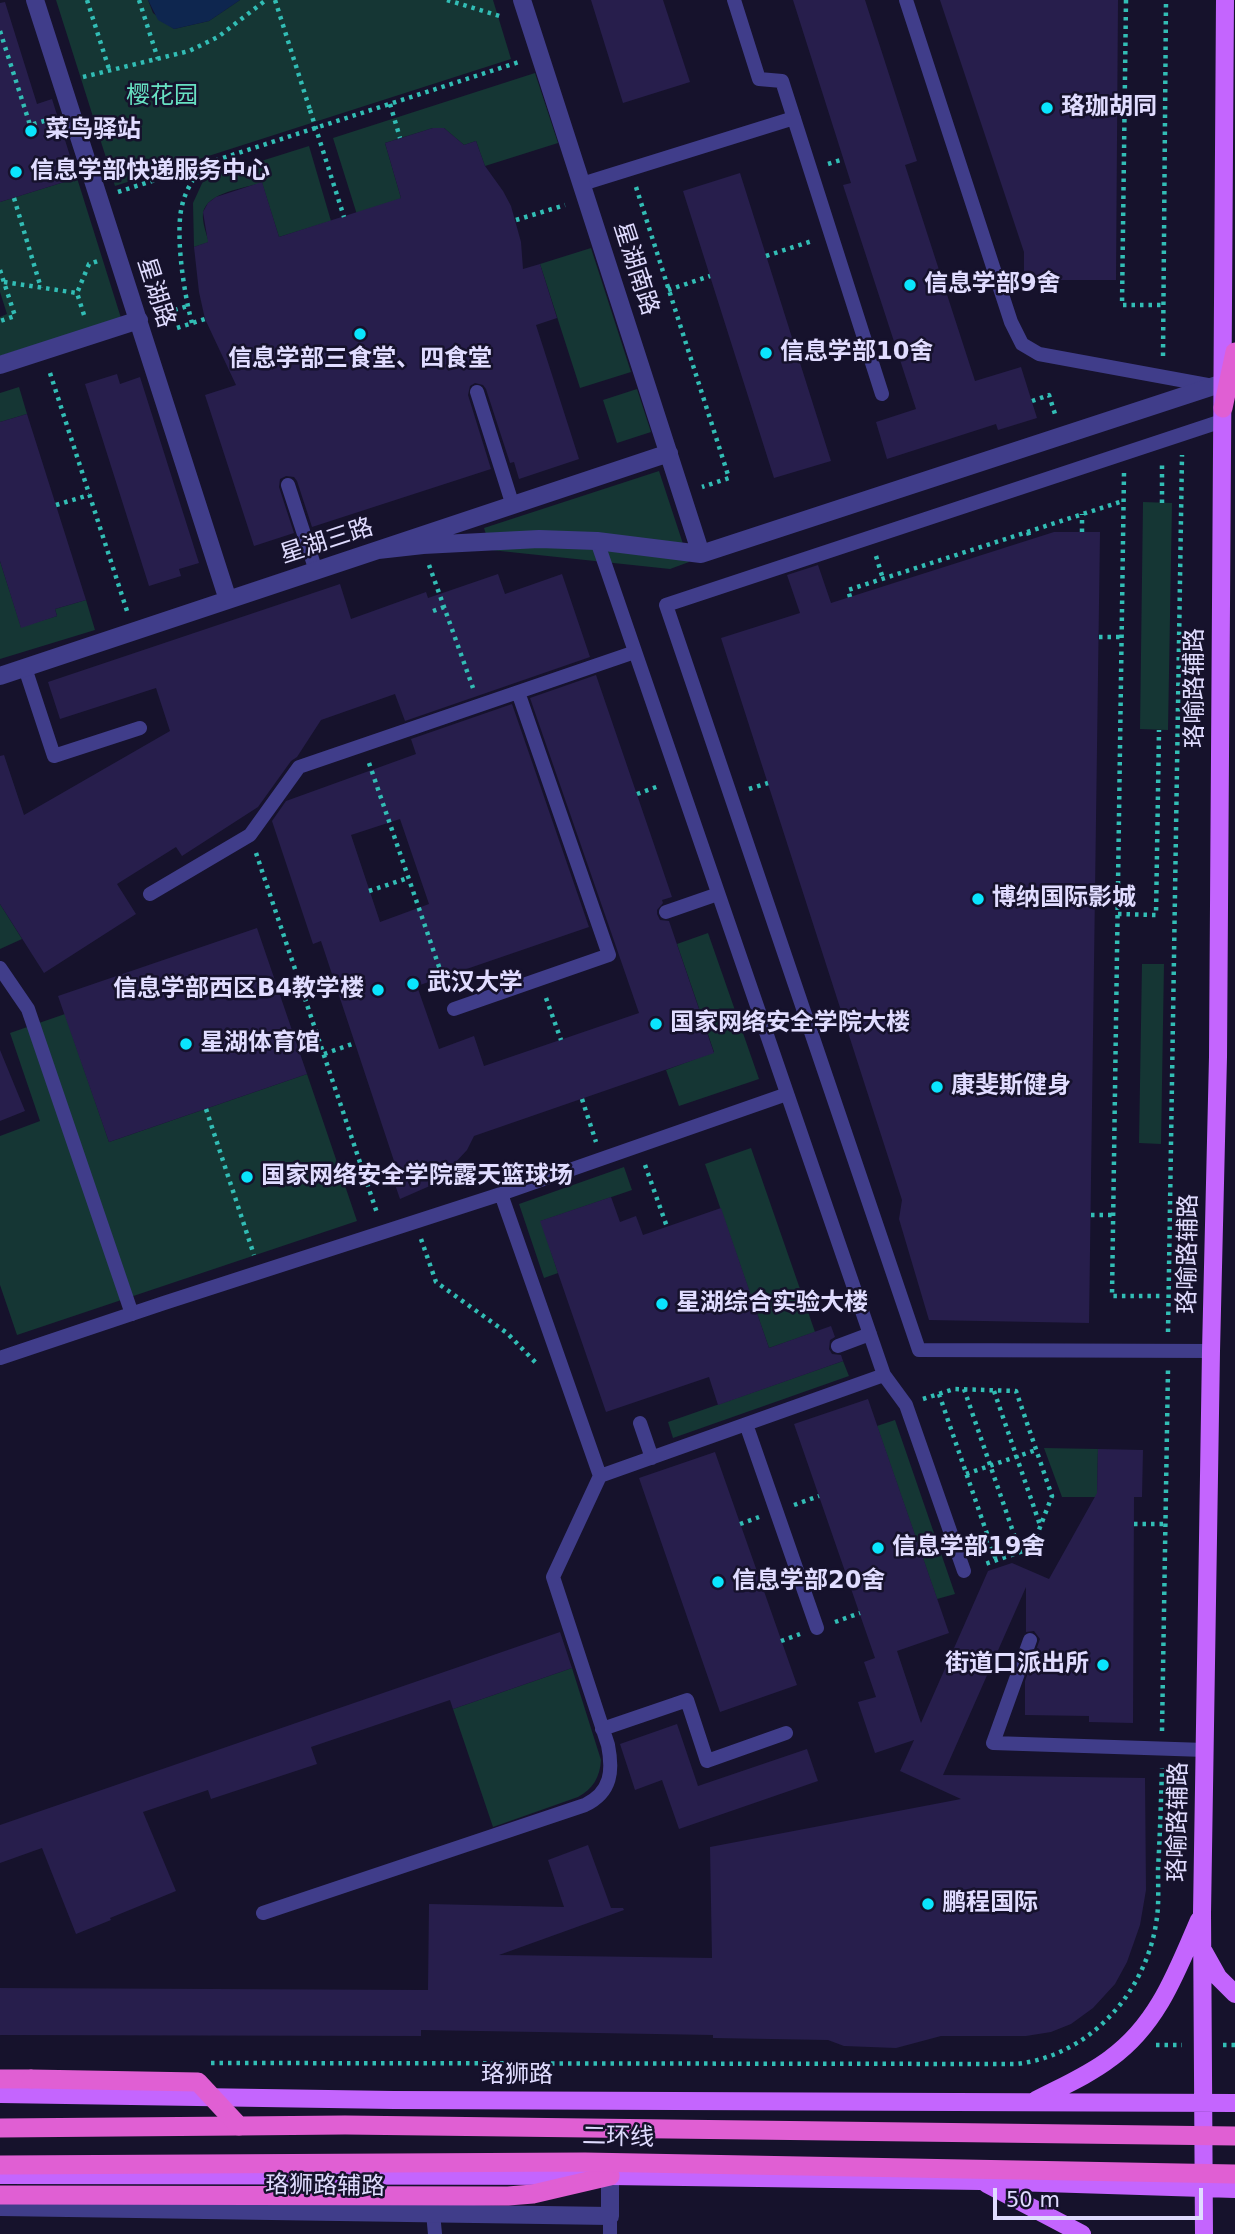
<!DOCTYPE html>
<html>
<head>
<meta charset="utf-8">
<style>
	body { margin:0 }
	#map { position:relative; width:1235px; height:2234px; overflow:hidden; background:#16122c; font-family:"DejaVu Sans",sans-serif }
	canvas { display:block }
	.scale { position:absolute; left:993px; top:2188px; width:210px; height:32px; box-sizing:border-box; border:4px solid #e0dcff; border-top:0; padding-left:9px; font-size:21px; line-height:24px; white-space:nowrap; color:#e0dcff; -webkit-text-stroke:5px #16122c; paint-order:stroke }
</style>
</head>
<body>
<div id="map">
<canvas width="1235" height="2234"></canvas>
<div class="scale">50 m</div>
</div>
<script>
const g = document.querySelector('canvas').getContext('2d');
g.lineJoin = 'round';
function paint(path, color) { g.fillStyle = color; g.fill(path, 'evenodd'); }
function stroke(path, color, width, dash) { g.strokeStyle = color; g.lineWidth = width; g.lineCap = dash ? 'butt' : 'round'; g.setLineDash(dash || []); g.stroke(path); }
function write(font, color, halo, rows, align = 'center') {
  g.font = font + ' "DejaVu Sans","Noto Sans SC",sans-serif'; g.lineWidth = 5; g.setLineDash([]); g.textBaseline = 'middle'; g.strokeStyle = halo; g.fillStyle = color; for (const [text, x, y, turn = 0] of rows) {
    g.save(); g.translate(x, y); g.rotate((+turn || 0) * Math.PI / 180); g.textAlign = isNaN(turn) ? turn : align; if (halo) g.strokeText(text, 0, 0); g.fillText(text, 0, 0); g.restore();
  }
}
paint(new Path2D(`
	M56 0H148L153 13 174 29 209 21 240 0H493L511 59 115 186Z
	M535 73 558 143 485 166 476 141 464 145 444 128H433L385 143 401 198 364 237 333 138Z
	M309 146 331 221 279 237 262 183C245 188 207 192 203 213 202 222 206 233 209 242L194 247 193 203 204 179Z
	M77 178 121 318 0 356V317L7 314 0 292V202Z
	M591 248 631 372 580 388 540 264Z
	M19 387 27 414 0 422V393Z
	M637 389 651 432 617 443 603 400Z
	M659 471 689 562 670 569 491 550 484 528Z
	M1143 502 1172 503 1168 730 1140 729Z
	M0 561 21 627 57 616 55 609 86 600 95 630 0 659Z
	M0 904 22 939 0 949Z
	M708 933 759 1079 679 1106 666 1070 714 1052 677 944Z
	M1142 964H1164L1161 1144 1139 1143Z
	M65 1014 109 1142 307 1074 357 1221 17 1335 0 1285V1136L40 1121 10 1033Z
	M751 1148 815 1332 769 1348 705 1164Z
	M624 1167 632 1190 541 1221 558 1273 544 1278 519 1204Z
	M843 1361 849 1376 673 1438 668 1422Z
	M895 1420 955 1594 937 1599 877 1426Z
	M1044 1448 1098 1449 1097 1497H1062Z
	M572 1668 601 1760C600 1777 593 1789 578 1797L493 1827 453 1709Z`), '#153634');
paint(new Path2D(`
	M148 0H240L209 21 174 29 158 20Z`), '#0e264f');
paint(new Path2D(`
	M591 0H663L690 82 623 103Z
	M793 0H865L917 161 905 165 975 381 1021 367 1037 418 998 430 996 424 887 459 876 422 916 409 843 185 851 183Z
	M940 0H1118L1116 280H1024V252Z
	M5 2 37 104 52 99 77 178 0 202V3Z
	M433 128H444L464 145 476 141 485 166 503 191 511 206 521 242 523 269 540 264 557 318 536 325 579 459 519 479 514 462 510 463 486 389 483 385 475 383 470 386 468 395 491 469 312 527 297 481 294 477 286 476 280 479 279 487 294 533 254 546 205 395 236 385 205 319 199 292 194 247 208 242 203 212 208 203 216 197 262 182 279 237 401 198 385 143Z
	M740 173 831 461 774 478 683 191Z
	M117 374 120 384 140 377 199 563 179 569 181 576 149 586 85 384Z
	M27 414 86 600 55 609 57 616 21 628 0 561V422Z
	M1054 532H1100L1089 1323 929 1320 899 1219 902 1200 721 638 800 613 787 575 818 565 831 603Z
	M498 574 505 594 562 574 590 657 405 721 395 694 321 720 297 757 291 761 258 807 182 856 176 847 117 884 136 914 44 973 0 904V756L4 755 24 815 170 731 156 688 60 719 48 682 340 584 351 619 426 592 428 598Z
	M596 675 672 897 662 900 663 903 657 910V914L660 920 669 921 714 1053 474 1136 467 1150 441 1178 432 1185 400 1199 390 1170 396 1167 321 941 313 944 272 821 286 801 416 754 411 739 512 704 589 927 417 986 439 1049 474 1036 484 1066 639 1013 530 698ZM400 819 429 904 380 922 351 835Z
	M257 928 307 1074 109 1142 58 996Z
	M0 1050 25 1111 0 1121Z
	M611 1197 620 1222 636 1216 643 1235 721 1208 769 1348 831 1326 835 1337 830 1340 829 1349 832 1354 841 1355 843 1361 718 1405 709 1377 606 1412 540 1221Z
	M868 1399 949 1633 897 1651 921 1723 988 1571 1012 1563 1049 1579 1097 1493 1098 1449 1143 1450 1142 1497H1134L1133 1723 1089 1722V1716L1025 1715V1681L1040 1639 1034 1631 1026 1632V1587L943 1775 1145 1778 1146 1890 1140 1925 1127 1962 1115 1984 1093 2008 1071 2024 1051 2032 1026 2036H941L896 2048 844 2046 828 2040 713 2038V2035L421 2030V2036L0 2035V1988L428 1990 429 1904 564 1907 548 1860 588 1845 611 1908H623L624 1910 499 1955 712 1958 710 1847 961 1799 900 1771 914 1740 875 1753 858 1702 876 1697 864 1662 875 1658 794 1424Z
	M715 1452 797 1685 720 1712 639 1478Z
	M560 1632 572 1668 453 1709 450 1700 311 1747 317 1764 211 1799 208 1790 143 1812 176 1891 110 1918 111 1920 76 1934 42 1848 0 1863V1825Z
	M677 1724 698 1786 807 1749 818 1781 679 1829 662 1780 635 1790 620 1744Z`), '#271e4c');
stroke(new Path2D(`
	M87 0 109 69
	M139 0 158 59
	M275 0 310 110
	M447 0 503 17
	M1126 0 1122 305H1164
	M0 31 30 125 51 119
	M83 77 189 51 218 37 266 0
	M390 104 400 138
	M828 164 844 159
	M636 187 729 478 702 487
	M118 192 519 62
	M14 198 41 288
	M516 220 565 205
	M766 256 812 241
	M0 270 15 316 0 321
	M4 282 77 293
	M668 290 710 276
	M84 315 77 293 89 264 98 261
	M158 315 188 306
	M192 323C184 294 174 230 183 202 187 187 196 175 205 163
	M177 328 205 319
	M1163 356 1166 0
	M50 373 127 611
	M1032 401 1049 395 1055 414
	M1124 473 1112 1296H1160
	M1162 503V463
	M56 505 89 495
	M1028 532 1030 539
	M1082 532V514
	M876 556 883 579
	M429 565 473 688
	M850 597 848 590 1123 501
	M433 611 444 607
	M1099 637H1121
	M369 763 447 990
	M749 789 768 783
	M637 794 659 786
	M256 853 377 1213
	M369 891 408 878
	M1118 914 1156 915 1159 730
	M546 998 561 1040
	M324 1054 355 1043
	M582 1099 596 1142
	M206 1109 254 1255
	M645 1165 667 1227
	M1091 1215H1113
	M421 1239 436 1282 507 1333 537 1364
	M1168 1332 1182 455
	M964 1389 1020 1552
	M994 1391 1040 1525
	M939 1394 996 1560
	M923 1399 954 1389 1016 1391 1052 1496 1032 1548 982 1565
	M966 1474 1036 1450
	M794 1505 819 1496
	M740 1524 759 1517
	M1134 1524H1166
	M835 1622 860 1613
	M781 1641 800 1634
	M1162 1731 1168 1369
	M1156 2045H1182
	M1223 2045H1235
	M211 2063 1016 2064C1090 2056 1148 1991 1157 1917 1159 1902 1158 1885 1158 1869 1160 1835 1161 1801 1162 1768`), '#32bdb5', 4.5, [3.5, 5]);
stroke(new Path2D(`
	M734 0 759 79 782 81 882 394
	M906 0 1011 322 1022 344 1039 354 1213 386
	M582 184 794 118
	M477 392 513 506
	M288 485 316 571
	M597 541 884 1375 906 1405 964 1571
	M25 668 54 756 140 728
	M150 894 250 835 299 767 635 652
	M666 912 718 894
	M0 968 28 1009 132 1314
	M454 1009 609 955 518 692
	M838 1346 870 1334
	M1211 1351 919 1350 666 605 1222 421
	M0 1358 164 1303 501 1194 787 1094
	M640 1423 652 1458
	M746 1424 817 1628
	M600 1476 884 1375
	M1030 1640 993 1743 1205 1750
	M602 1729 687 1700 707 1761 786 1733
	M263 1913 585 1805C612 1792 613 1770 608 1745L553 1577 600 1476 501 1194
	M433 2213 435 2234
	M610 2234V2216`), '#403d8a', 14);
stroke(new Path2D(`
	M35 0 228 600
	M522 0 701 554
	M0 365 139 320
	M378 550 423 545 539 539 597 541 701 554 1223 383
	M0 676 669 453
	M0 2207 610 2216V2176`), '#403d8a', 18);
stroke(new Path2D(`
	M1204 1952 1218 1977 1235 1994
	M0 2094 394 2100 1235 2103
	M1036 2100C1061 2087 1089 2075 1111 2058 1158 2024 1177 1971 1199 1920
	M0 2175 610 2176 981 2181 1235 2189
	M987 2184 1082 2234
	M1204 2234 1202 1913 1211 1351 1218 1057 1225 0`), '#c465fe', 18);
stroke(new Path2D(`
	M1223 408 1235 352
	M0 2079H31
	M0 2128 239 2126
	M0 2195 508 2196 533 2194 610 2176`), '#e05fd3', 19);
stroke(new Path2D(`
	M310 110 344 217`), '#32bdb5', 4.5, [3.5, 5]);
stroke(new Path2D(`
	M31 2079 198 2082 239 2126 345 2125 1235 2136
	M0 2165 585 2162 1235 2174`), '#e05fd3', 19);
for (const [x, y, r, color] of [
	[1047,108,7,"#0ae5fd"],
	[31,131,7,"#0ae5fd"],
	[16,172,7,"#0ae5fd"],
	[910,285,7,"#0ae5fd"],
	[360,334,7,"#0ae5fd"],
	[766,353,7,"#0ae5fd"],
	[978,899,7,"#0ae5fd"],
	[413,984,7,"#0ae5fd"],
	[378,990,7,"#0ae5fd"],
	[656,1024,7,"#0ae5fd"],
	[186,1044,7,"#0ae5fd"],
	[937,1087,7,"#0ae5fd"],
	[247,1177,7,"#0ae5fd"],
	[662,1304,7,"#0ae5fd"],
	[878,1548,7,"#0ae5fd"],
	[718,1582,7,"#0ae5fd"],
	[1103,1665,7,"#0ae5fd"],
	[928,1904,7,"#0ae5fd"]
]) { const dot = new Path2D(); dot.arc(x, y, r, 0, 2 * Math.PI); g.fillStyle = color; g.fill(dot); stroke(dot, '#16122c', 2.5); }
write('24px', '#67e0c2', '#16122c', [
	["樱花园",162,97]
]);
write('bold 24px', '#e0dcff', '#16122c', [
	["珞珈胡同",1061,108],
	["菜鸟驿站",45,131],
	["信息学部快递服务中心",30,172],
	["信息学部9舍",924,285],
	["信息学部10舍",780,353],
	["信息学部三食堂、四食堂",360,360,"center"],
	["博纳国际影城",992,899],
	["武汉大学",427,984],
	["信息学部西区B4教学楼",364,990,"right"],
	["国家网络安全学院大楼",670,1024],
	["星湖体育馆",200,1044],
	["康斐斯健身",951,1087],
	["国家网络安全学院露天篮球场",261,1177],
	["星湖综合实验大楼",676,1304],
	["信息学部19舍",892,1548],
	["信息学部20舍",732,1582],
	["街道口派出所",1089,1665,"right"],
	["鹏程国际",942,1904]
], 'left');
write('24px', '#e0dcff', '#16122c', [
	["星湖南路",635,269,72],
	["星湖路",155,293,72],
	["星湖三路",327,542,-18],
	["珞喻路辅路",1196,688,-90],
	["珞喻路辅路",1189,1254,-89],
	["珞喻路辅路",1179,1822,-89],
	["珞狮路",517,2076],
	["二环线",618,2138,1],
	["珞狮路辅路",325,2187,1]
]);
</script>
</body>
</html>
